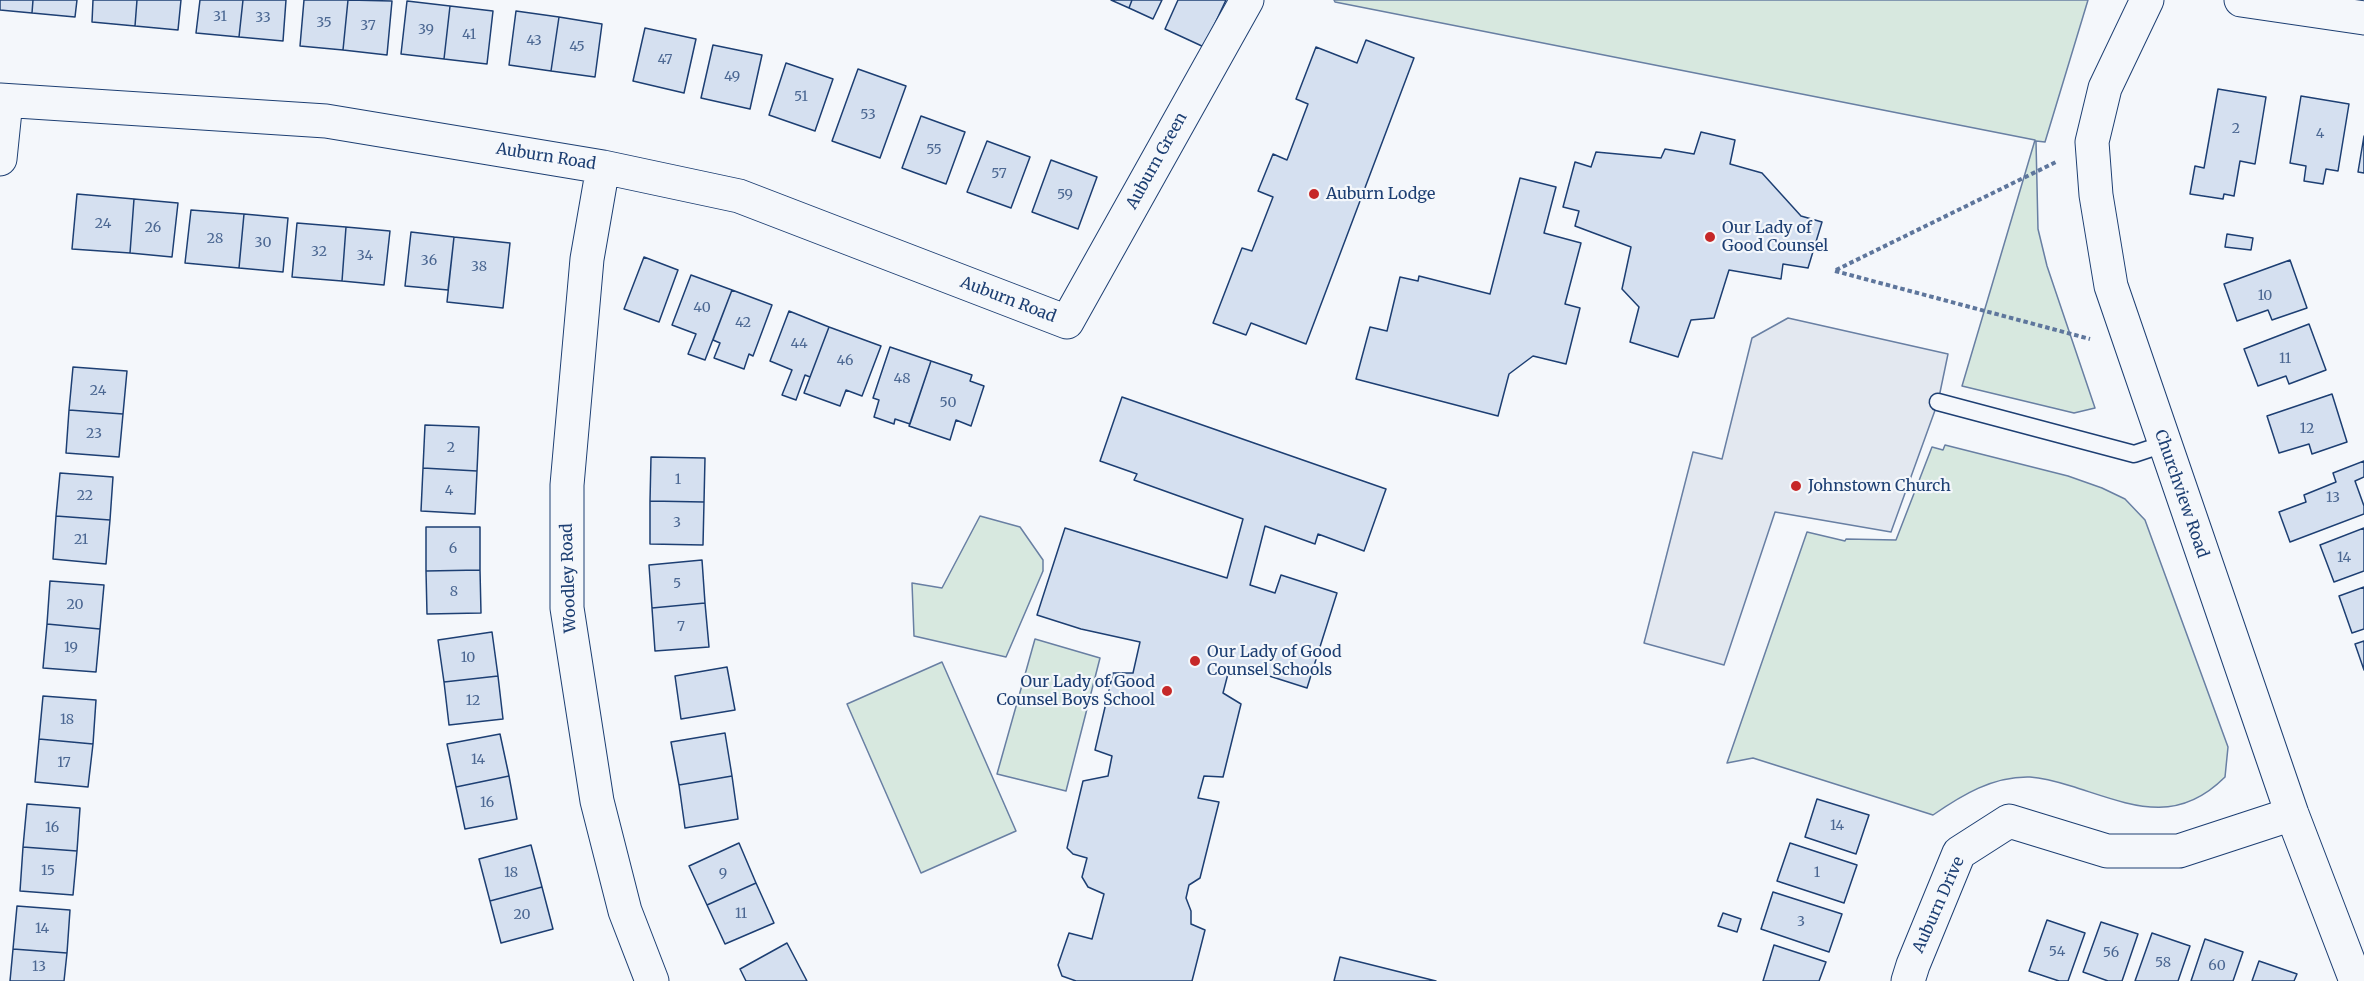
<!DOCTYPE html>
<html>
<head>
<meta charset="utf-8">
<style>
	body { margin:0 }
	canvas { display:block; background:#f4f7fb }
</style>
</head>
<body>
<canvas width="2364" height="981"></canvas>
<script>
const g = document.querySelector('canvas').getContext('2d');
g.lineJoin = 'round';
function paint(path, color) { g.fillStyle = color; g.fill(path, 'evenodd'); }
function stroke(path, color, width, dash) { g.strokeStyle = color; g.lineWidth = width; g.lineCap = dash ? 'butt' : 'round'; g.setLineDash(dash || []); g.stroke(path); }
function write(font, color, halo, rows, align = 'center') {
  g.font = font + ' Merriweather,serif'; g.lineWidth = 4.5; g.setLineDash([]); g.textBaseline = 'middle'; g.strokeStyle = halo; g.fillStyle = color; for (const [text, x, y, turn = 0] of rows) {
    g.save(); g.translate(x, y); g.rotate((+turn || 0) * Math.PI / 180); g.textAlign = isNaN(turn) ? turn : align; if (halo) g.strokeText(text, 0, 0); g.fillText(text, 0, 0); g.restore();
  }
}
const green = new Path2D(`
	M1334 0H2088L2045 142 2036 141 2038 229 2047 266 2095 408 2074 413 1962 386 2035 140 1335 2Z
	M1945 445 2068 476 2102 488 2125 499 2145 520 2228 747 2225 777C2175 827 2129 804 2071 786 2058 782 2044 778 2030 777 1993 776 1962 795 1933 815L1753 758 1727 763 1807 532 1845 541 1846 539 1896 540 1932 447 1943 450Z
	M980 516 1020 527 1043 560V571L1006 657 914 636 912 583 942 588Z
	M1035 639 1100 658 1066 791 997 774Z
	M942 662 1016 831 921 873 847 704Z`);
paint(green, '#d7e8df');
stroke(green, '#687fa3', 1.5);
const parking = new Path2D(`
	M1788 318 1948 354 1938 402 1891 532 1775 512 1724 665 1644 643 1693 452 1722 459 1752 338Z`);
paint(parking, '#e3e8f0');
stroke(parking, '#687fa3', 1.5);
const building = new Path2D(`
	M0 0H33L32 13 0 10Z
	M33 0H77L75 17 32 13Z
	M93 0H137L135 26 92 22Z
	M137 0H181L178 30 135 26Z
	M200 0H243L239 37 196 33Z
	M243 0H286L283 41 239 37Z
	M304 0H348L343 50 300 46Z
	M348 0 392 1 387 55 343 50Z
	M1111 0H1132L1129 8Z
	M1132 0H1162L1153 19 1129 8Z
	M1178 0H1226L1204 47 1165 29Z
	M407 1 450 6 444 59 401 54Z
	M450 6 493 11 487 64 444 59Z
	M516 11 559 17 551 71 509 65Z
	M559 17 602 24 595 77 551 71Z
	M645 28 696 39 684 93 633 81Z
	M1366 40 1414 58 1306 344 1251 323 1246 335 1213 323 1242 248 1252 251 1273 197 1258 191 1273 154 1287 160 1308 104 1296 99 1316 47 1357 63Z
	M713 45 762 55 750 109 701 98Z
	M786 63 833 79 815 131 769 115Z
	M858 69 906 86 880 158 832 141Z
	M2218 89 2266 97 2255 164 2240 161 2234 196 2224 194 2223 199 2190 194 2195 166 2204 168Z
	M2301 96 2349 104 2338 171 2326 169 2323 184 2304 181 2306 166 2290 163Z
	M921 116 965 132 946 184 902 168Z
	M1701 132 1735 140 1730 164 1762 173 1801 216 1822 222 1808 268 1783 264 1781 279 1729 270 1714 318 1691 320 1678 357 1630 342 1639 307 1622 289 1631 247 1575 226 1579 211 1563 207 1575 162 1591 167 1596 152 1661 158 1665 149 1694 154Z
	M2364 136V173L2358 172Z
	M987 141 1030 157 1011 208 967 192Z
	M1051 160 1097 177 1078 229 1032 212Z
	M1520 178 1556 187 1544 233 1581 243 1565 304 1580 308 1566 364 1533 356 1509 374 1498 416 1356 379 1370 327 1387 331 1400 277 1418 281 1419 276 1490 294Z
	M77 194 134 199 130 253 72 249Z
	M134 199 178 203 172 257 130 253Z
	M191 210 244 214 239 268 185 263Z
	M244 214 288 218 283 272 239 268Z
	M297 223 346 227 342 281 292 277Z
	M346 227 390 231 384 285 342 281Z
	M411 232 454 237 448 290 405 286Z
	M2227 234 2253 238 2251 250 2225 247Z
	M454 237 510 243 503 308 447 302Z
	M644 257 678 270 659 322 624 309Z
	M2290 260 2307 308 2272 320 2268 310 2237 321 2224 284Z
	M691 275 732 290 705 360 688 354 696 334 672 325Z
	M732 290 772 305 753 356 749 354 744 369 714 358 720 343 713 340Z
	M789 311 829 327 810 377 805 375 796 400 782 395 792 370 770 361Z
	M2309 324 2326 370 2289 384 2286 376 2258 386 2244 349Z
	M829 327 881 346 862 396 846 390 840 406 804 393Z
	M890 347 931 361 910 424 895 419 894 424 874 417 879 400 873 398Z
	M931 361 972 375 970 381 984 386 971 426 956 420 950 440 909 426Z
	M73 367 127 371 123 414 69 410Z
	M2332 394 2347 442 2312 454 2309 444 2279 453 2267 416Z
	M1122 397 1386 489 1364 551 1318 534 1315 544 1265 526 1250 585 1275 593 1281 575 1337 593 1307 688 1263 674 1230 666 1223 693 1241 704 1223 777 1204 776 1198 798 1219 802 1200 878 1189 885 1186 898 1191 911V924L1205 930 1192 981H1076L1062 976 1058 965 1069 933 1092 939 1104 894 1088 887 1082 877 1087 858 1073 854 1067 848 1083 781 1108 776 1112 756 1095 750 1113 673H1133L1140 642 1081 629 1037 615 1065 528 1227 578 1243 519 1134 480 1137 474 1100 461Z
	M69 410 123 414 119 457 66 453Z
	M425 425 479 427 477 471 423 468Z
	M651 457 705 458 704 502 650 501Z
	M2364 461V477L2355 481 2364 506V514L2290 542 2279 512 2306 502 2304 495 2336 482 2333 473Z
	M423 468 477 471 475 514 421 511Z
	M60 473 113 477 110 520 56 516Z
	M650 501 704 502 703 545 650 544Z
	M56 516 110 520 106 564 53 559Z
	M426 527H480V570L426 571Z
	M2364 528V571L2334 582 2320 545Z
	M702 560 705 603 652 608 649 565Z
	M480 570 481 613 427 614 426 571Z
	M50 581 104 585 100 629 47 624Z
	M2364 587V629L2352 633 2339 596Z
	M705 603 709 647 655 651 652 608Z
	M47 624 100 629 96 672 43 668Z
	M492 632 498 676 444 682 438 640Z
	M2364 641V670L2355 644Z
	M727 667 735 710 681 719 675 676Z
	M498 676 503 719 449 725 444 682Z
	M43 696 96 700 93 744 39 739Z
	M725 733 732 776 679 785 671 742Z
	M500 734 509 776 456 787 447 744Z
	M39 739 93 744 88 787 35 782Z
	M509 776 517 819 465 829 456 787Z
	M732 776 738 819 685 828 679 785Z
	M1817 799 1869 815 1856 854 1805 837Z
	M27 804 80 808 77 851 23 847Z
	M739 843 756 883 707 905 689 866Z
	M1790 843 1857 865 1844 903 1777 881Z
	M531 845 542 887 490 901 479 859Z
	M23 847 77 851 73 895 20 891Z
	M756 883 774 923 725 944 707 905Z
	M542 887 553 929 501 943 490 901Z
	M1773 892 1842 914 1829 952 1761 929Z
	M17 906 70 910 67 953 13 949Z
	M1723 913 1741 919 1737 932 1718 926Z
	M2047 920 2085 933 2068 981H2059L2029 971Z
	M2101 922 2138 934 2122 981H2108L2083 972Z
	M2152 933 2190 946 2178 981H2135Z
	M2205 939 2243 952 2233 981H2191Z
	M787 943 807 981H746L740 969Z
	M1774 945 1826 962 1819 981H1763Z
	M13 949 67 953 64 981H10Z
	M1340 957 1436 981H1334Z
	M2259 961 2297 974 2294 981H2252Z`);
paint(building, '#d5e0f0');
stroke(building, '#1d3f73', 1.5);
const lane = new Path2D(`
	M1938 402 2134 454 2164 444`);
const street = new Path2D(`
	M2147 0 2105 88 2092 142 2096 195 2111 286 2292 814 2356 981
	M2241 0 2364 18
	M0 100 326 121 603 167 739 196 1067 322 1247 0
	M0 159 6 101
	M603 167 587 259 567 485V608L597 801 625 911 652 981
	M1908 981 1913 965 1959 853 2009 821 2107 851H2179L2292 814`);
stroke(lane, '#1d3f73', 19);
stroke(street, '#1d3f73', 35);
stroke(new Path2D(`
	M1836 270 2058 161
	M1835 271 2090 339`), '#5e769c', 4, [4.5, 3]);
stroke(lane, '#f4f7fb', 16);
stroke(street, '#f4f7fb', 33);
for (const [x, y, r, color] of [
	[1314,194,6,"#c62828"],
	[1710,237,6,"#c62828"],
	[1796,486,6,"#c62828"],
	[1195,661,6,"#c62828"],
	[1167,691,6,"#c62828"]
]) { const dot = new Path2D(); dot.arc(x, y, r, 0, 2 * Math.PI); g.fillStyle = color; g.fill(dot); stroke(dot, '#f4f7fb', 2); }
write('14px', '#4b6792', null, [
	["31",220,17],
	["33",263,18],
	["35",324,23],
	["37",368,26],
	["39",426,30],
	["41",469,35],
	["43",534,41],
	["45",577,47],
	["47",665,60],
	["49",732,77],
	["51",801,97],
	["53",868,115],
	["2",2236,129],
	["4",2320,134],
	["55",934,150],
	["57",999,174],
	["59",1065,195],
	["24",103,224],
	["26",153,228],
	["28",215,239],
	["30",263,243],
	["32",319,252],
	["34",365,256],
	["36",429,261],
	["38",479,267],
	["10",2265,296],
	["40",702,308],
	["42",743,323],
	["44",799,344],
	["11",2285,359],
	["46",845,361],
	["48",902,379],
	["24",98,391],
	["50",948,403],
	["12",2307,429],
	["23",94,434],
	["2",451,448],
	["1",678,480],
	["4",449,491],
	["22",85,496],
	["13",2333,498],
	["3",677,523],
	["21",81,540],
	["6",453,549],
	["14",2344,558],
	["5",677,584],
	["8",454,592],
	["20",75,605],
	["7",681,627],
	["19",71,648],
	["10",468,658],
	["12",473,701],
	["18",67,720],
	["14",478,760],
	["17",64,763],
	["16",487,803],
	["14",1837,826],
	["16",52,828],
	["15",48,871],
	["18",511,873],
	["1",1817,873],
	["9",723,874],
	["11",741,914],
	["20",522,915],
	["3",1801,922],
	["14",42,929],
	["54",2057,952],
	["56",2111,953],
	["58",2163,963],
	["60",2217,966],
	["13",39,967]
]);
write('16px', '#1d3f73', '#f4f7fb', [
	["Auburn Road",546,157,9],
	["Auburn Green",1157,161,-61],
	["Auburn Road",1008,300,21],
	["Churchview Road",2181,494,71],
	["Woodley Road",569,578,-92],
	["Auburn Drive",1939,905,-66]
]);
write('16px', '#1d3f73', '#f4f7fb', [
	["Auburn Lodge",1326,194],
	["Our Lady of",1722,228],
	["Good Counsel",1722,246],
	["Johnstown Church",1808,486],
	["Our Lady of Good",1207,652],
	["Counsel Schools",1207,670],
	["Our Lady of Good",1155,682,"right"],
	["Counsel Boys School",1155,700,"right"]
], 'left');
</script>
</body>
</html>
